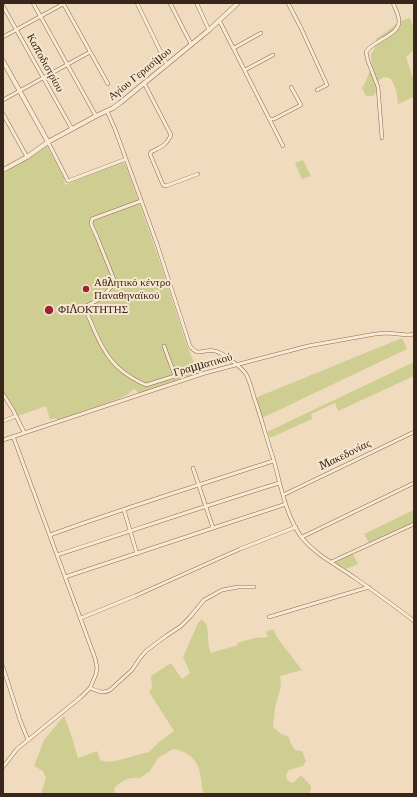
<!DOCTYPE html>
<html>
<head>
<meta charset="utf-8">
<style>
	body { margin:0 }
	#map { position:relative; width:417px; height:797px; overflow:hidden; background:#f0dbbe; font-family:Merriweather,serif }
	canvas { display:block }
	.frame { position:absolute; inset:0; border:4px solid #38261b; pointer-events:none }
</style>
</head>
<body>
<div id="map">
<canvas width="417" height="797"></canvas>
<div class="frame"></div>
</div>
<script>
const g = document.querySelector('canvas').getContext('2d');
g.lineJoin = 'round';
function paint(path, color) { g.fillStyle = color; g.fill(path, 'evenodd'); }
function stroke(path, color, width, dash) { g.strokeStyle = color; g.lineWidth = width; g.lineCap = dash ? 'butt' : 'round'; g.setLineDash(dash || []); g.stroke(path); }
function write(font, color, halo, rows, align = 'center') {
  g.font = font + ' Merriweather,serif'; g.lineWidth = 4; g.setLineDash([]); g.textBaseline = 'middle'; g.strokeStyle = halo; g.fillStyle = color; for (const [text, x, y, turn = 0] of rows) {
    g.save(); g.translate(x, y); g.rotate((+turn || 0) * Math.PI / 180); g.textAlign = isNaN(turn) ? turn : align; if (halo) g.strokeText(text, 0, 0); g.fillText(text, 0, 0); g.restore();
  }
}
paint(new Path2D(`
	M410 18 414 29V50L406 57 414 81V97L398 104C397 94 396 86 390 78L384 77 379 80 376 92 373 96H366L362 88 366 81 372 65 371 54 375 48 376 39C380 36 385 33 390 29 398 22 399 21 410 18Z
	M47 146 64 178 65 185 120 162 124 163 126 166 160 262 186 343 198 373 139 393 134 389 128 394 116 400 58 420 55 418 50 420 46 406 18 416 11 403 3 392V174Z
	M303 160 311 176 302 179 295 163Z
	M402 338 407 349 262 418 255 398Z
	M414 362V376L338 411 335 403 311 414 312 419 272 437H270L267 432Z
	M414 510V522L369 543 364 534Z
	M353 554 358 564 346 569 337 564 336 562Z
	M202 619 207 626 209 648 211 653 238 645 237 643 255 638 268 637 266 632 273 629 278 639 302 670 280 676C283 686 278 695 276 704 274 711 274 719 273 727L281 734 289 737 290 742 295 750 302 751 306 761 303 766 289 770 286 775 287 780 293 783 301 775 311 786 310 794H204L203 793C200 770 200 754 173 749L158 758 150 771 140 778C128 777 123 780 114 788L115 794H41L46 778 43 771 34 766 44 740 64 716 71 734 78 758 97 751 100 760 107 762 115 761 149 752 159 742 174 731 149 692 152 688 151 676 171 663 182 679 190 673 183 657 198 623Z`), '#cece92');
const minor = new Path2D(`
	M33 3 96 116
	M63 3 108 84
	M137 3 167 65
	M170 3 191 44
	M288 3 301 28 327 85 317 90
	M197 4 209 30
	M3 6 72 129
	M219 20 283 146
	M3 37 63 4
	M234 48 261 33
	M245 70 273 55
	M144 83 171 135C166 146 161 147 151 152L150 154 163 185 166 186 198 174
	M3 100 90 52
	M3 114 27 157
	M270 119H274L301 105 291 87
	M382 138 378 87 368 61 366 52C372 41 400 35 399 21 399 15 395 8 393 3
	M48 142 68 181 126 159 115 129 107 111
	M126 159 157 244 190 346C199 358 204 348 215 351 222 352 242 368 246 374 251 383 253 396 257 406 263 424 268 443 274 461 281 487 286 516 302 538 317 556 337 565 355 578 375 592 395 606 414 621
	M141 201 92 219 91 224 97 237 115 282 102 298 88 305 86 308V311C92 324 97 339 105 351 114 367 130 378 146 385L175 376 164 346
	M3 394 13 410 24 432
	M3 421 16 416
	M3 440 205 373 308 346 375 334 387 333 408 335 414 334
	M193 468 213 528 286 504
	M283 495 414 432
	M124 510 137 554
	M50 535C124 508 199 485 273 461
	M302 537 414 483
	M57 555C131 531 205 506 279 483
	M331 562 414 524
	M65 577 213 528
	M269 617 369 587
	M81 618 135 596 240 549 296 527
	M3 667 20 720 28 740
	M90 688C97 691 103 694 110 690L132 670 140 658 146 651 166 636 181 626 190 617 204 600 222 590 238 587H254
	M3 767 17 749 81 697 90 688 96 674 97 668 95 658 13 436`);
const tertiary = new Path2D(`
	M3 61 48 142
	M3 170 27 157 48 142 96 116 113 108 120 103 209 30 238 3`);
stroke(minor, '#896b56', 4);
stroke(tertiary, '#896b56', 5);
stroke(minor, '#fae9d2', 3);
stroke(tertiary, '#fae9d2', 4);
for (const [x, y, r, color] of [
	[86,289,4,"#9b2332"],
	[49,310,5,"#9b2332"]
]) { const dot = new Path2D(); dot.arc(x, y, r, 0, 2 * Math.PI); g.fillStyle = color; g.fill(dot); stroke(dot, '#f7e6ce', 1.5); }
write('11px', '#38261b', '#f7e6ce', [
	["Καποδιστρίου",45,63,61],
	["Αγίου Γερασίμου",140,74,-39],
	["Γραμματικού",203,365,-16],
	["Μακεδονίας",345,455,-26]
]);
write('11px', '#38261b', '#f7e6ce', [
	["Αθλητικό κέντρο",94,283],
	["Παναθηναϊκού",94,296],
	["ΦΙΛΟΚΤΗΤΗΣ",58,310]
], 'left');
</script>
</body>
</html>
